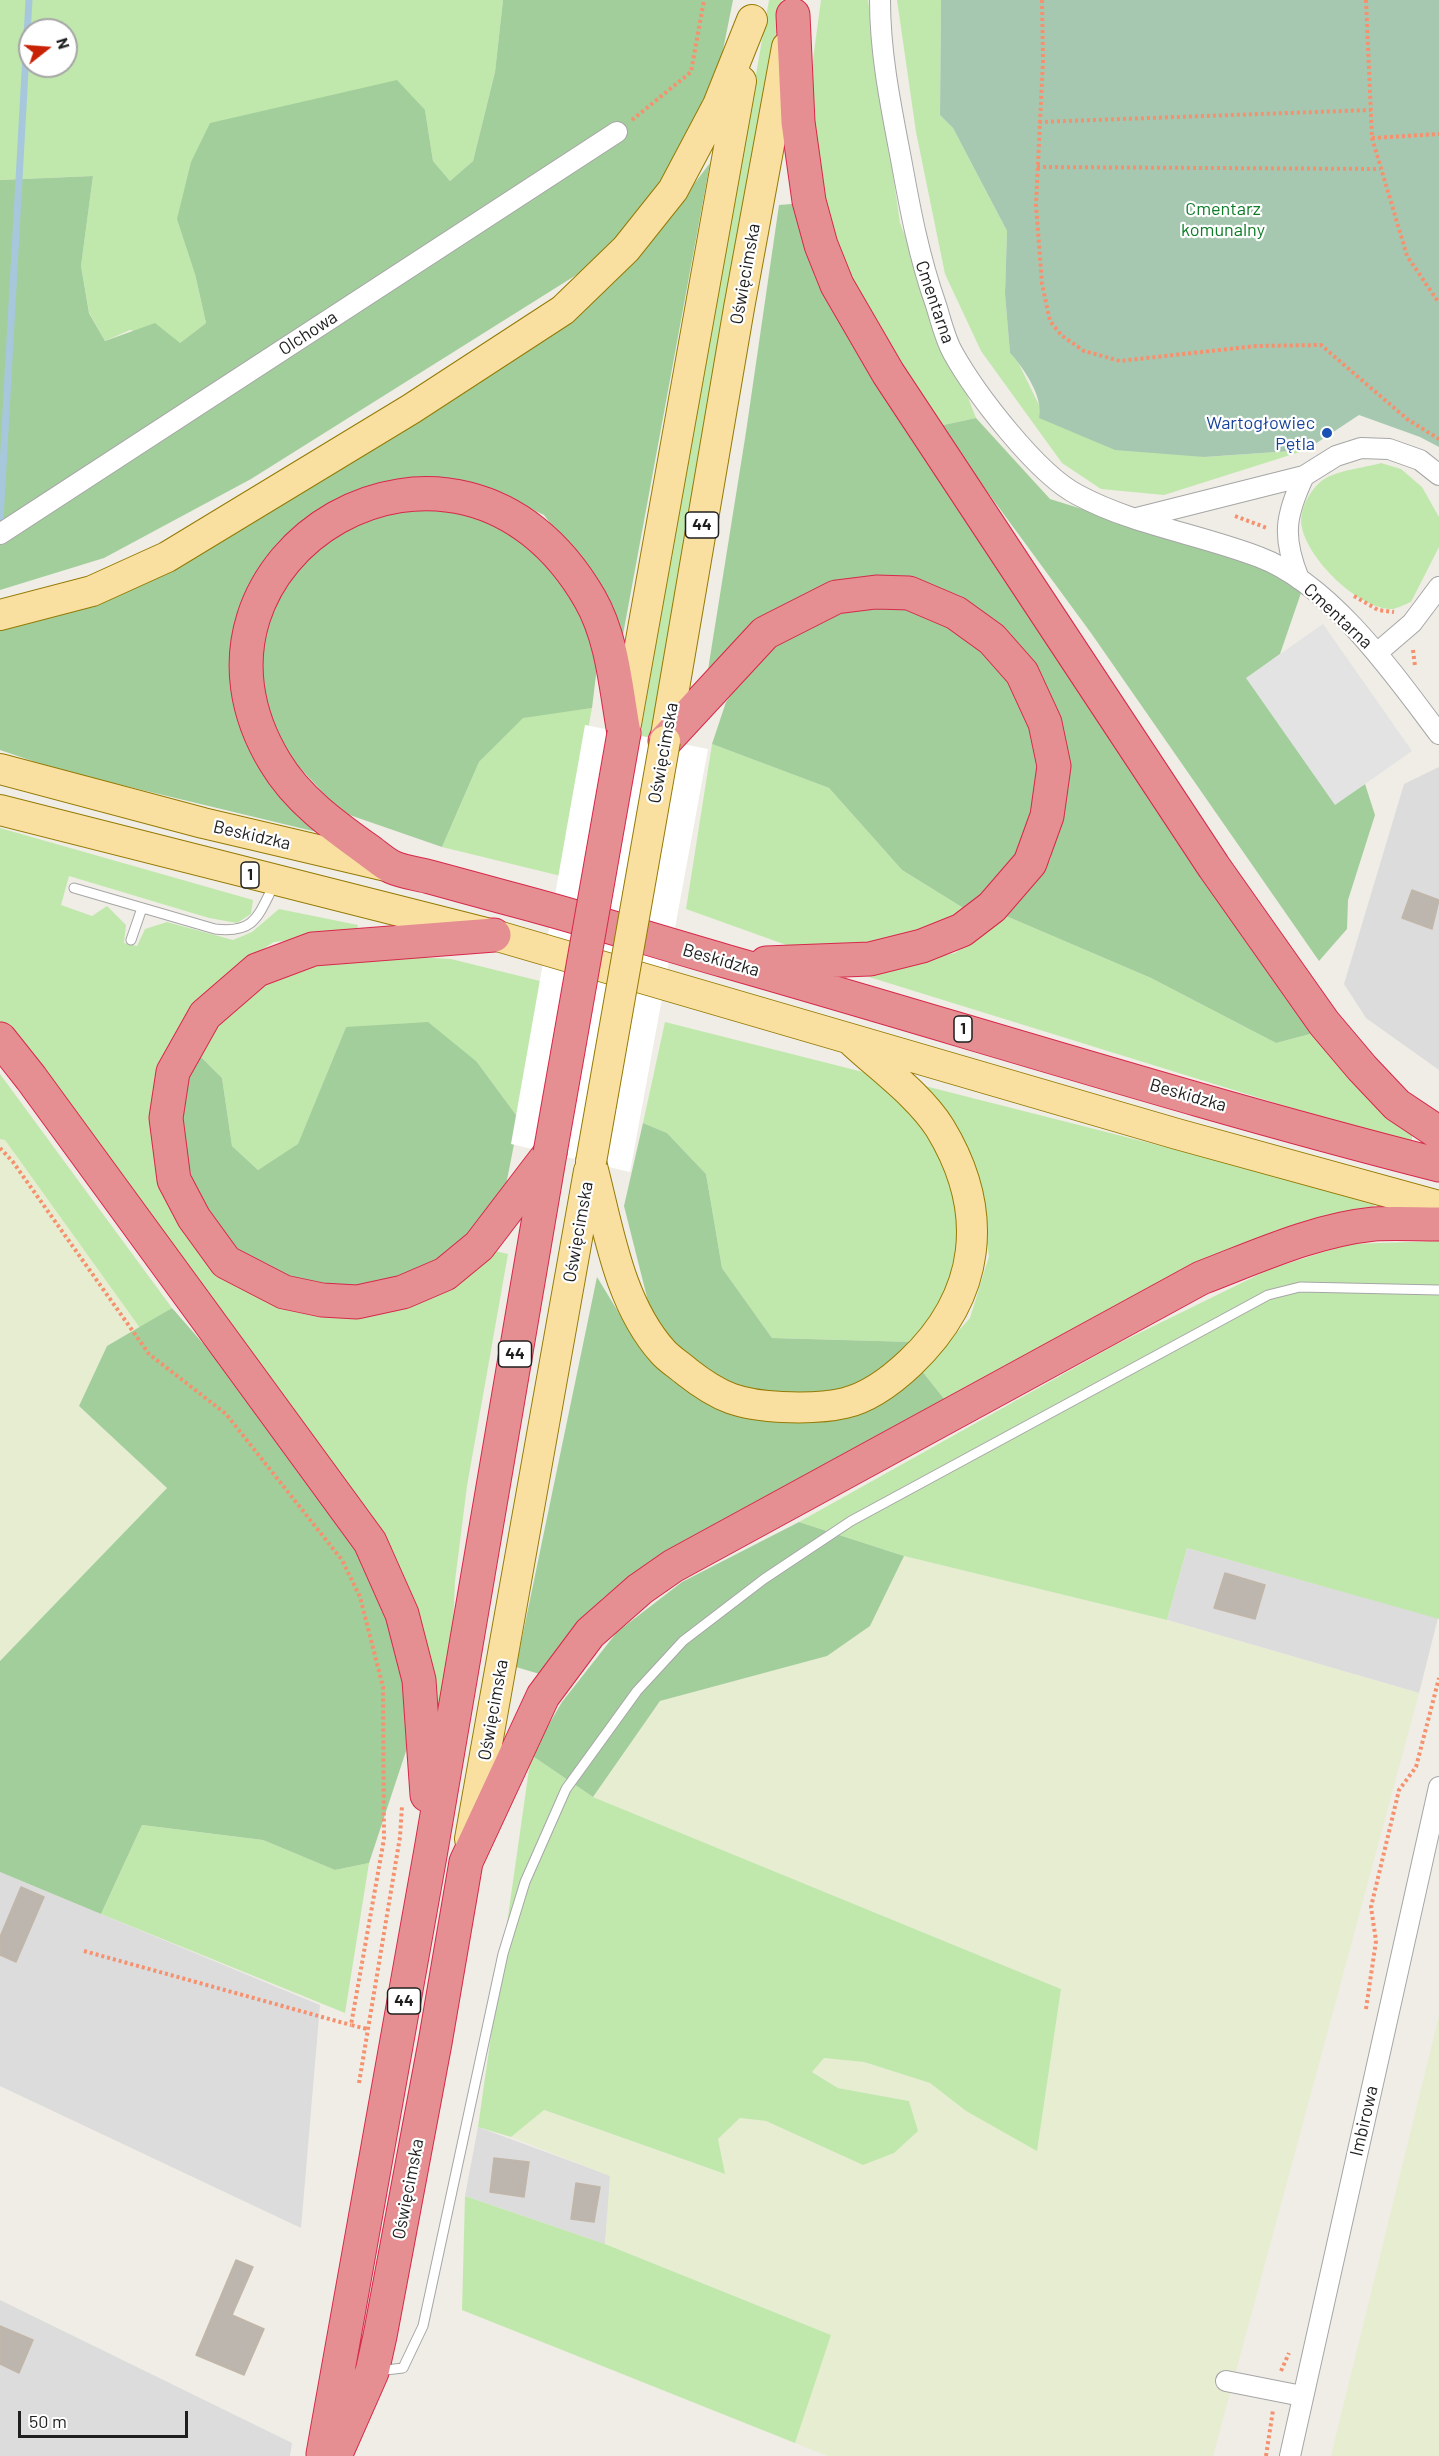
<!DOCTYPE html>
<html>
<head>
<meta charset="utf-8">
<style>
	body { margin:0 }
	#map { position:relative; width:1439px; height:2456px; overflow:hidden; background:#efede5; font-family:Barlow,sans-serif }
	canvas { display:block }
	.north { position:absolute; left:18px; top:18px; width:60px; height:60px; box-sizing:border-box; background:#fff; border:2px solid #a5a5a5; border-radius:50%; rotate:73deg; font-size:16px; font-weight:700; line-height:24px; text-align:center; color:#1f1f1f }
	.north::after { content:''; display:block; margin:auto; width:21px; height:27px; background:#c82105; clip-path:polygon(50% 0,100% 100%,50% 72%,0 100%) }
	.scale { position:absolute; left:18px; top:2411px; width:170px; height:27px; box-sizing:border-box; border:3px solid #1f1f1f; border-top:0; padding-left:8px; font-size:18px; line-height:21px; white-space:nowrap; color:#1f1f1f; -webkit-text-stroke:4px #fff; paint-order:stroke }
</style>
</head>
<body>
<div id="map">
<canvas width="1439" height="2456"></canvas>
<div class="north">N</div>
<div class="scale">50 m</div>
</div>
<script>
const g = document.querySelector('canvas').getContext('2d');
g.lineJoin = 'round';
function paint(path, color) { g.fillStyle = color; g.fill(path, 'evenodd'); }
function stroke(path, color, width, dash) { g.strokeStyle = color; g.lineWidth = width; g.lineCap = dash ? 'butt' : 'round'; g.setLineDash(dash || []); g.stroke(path); }
function write(font, color, halo, rows, align = 'center') {
  g.font = font + ' Barlow,sans-serif'; g.lineWidth = 4.5; g.setLineDash([]); g.textBaseline = 'middle'; g.strokeStyle = halo; g.fillStyle = color; for (const [text, x, y, turn = 0] of rows) {
    g.save(); g.translate(x, y); g.rotate((+turn || 0) * Math.PI / 180); g.textAlign = isNaN(turn) ? turn : align; if (halo) g.strokeText(text, 0, 0); g.fillText(text, 0, 0); g.restore();
  }
}
paint(new Path2D(`
	M1439 767V1070L1366 1018 1344 984 1404 784Z
	M1187 1548 1438 1618 1419 1693 1167 1620Z
	M0 1872 320 2005 301 2228 0 2086Z
	M478 2127 611 2176 605 2244 465 2196Z
	M0 2300 292 2443 290 2456H0Z`), '#dddcdc');
paint(new Path2D(`
	M0 1139 5 1140 140 1328 107 1346 79 1406 167 1488 0 1661Z
	M904 1556 1167 1620 1419 1693 1213 2456H828L795 2443 831 2335 605 2244 610 2176 511 2137 543 2110 724 2174 718 2139 740 2118 766 2121 863 2165 909 2101 838 2088 812 2071 824 2058 864 2062 930 2083 966 2111 1037 2150 1061 1989 593 1797 660 1701 826 1656 870 1626Z
	M1439 2016V2456H1331Z`), '#e7edd1');
paint(new Path2D(`
	M0 0H503L495 72 473 161 450 181 433 161 425 110 195 274 206 323 180 343 130 330 105 341 89 312 81 266 93 176 0 180ZM30 30H66V66H30Z
	M769 0H782L651 739 640 736Z
	M821 0H868L900 223 976 418 939 426 861 306 830 235 811 143 812 67Z
	M897 0H941L940 115 953 128 1007 231 1005 294 1010 353 1018 362 1041 409 1204 457 1306 450 1164 495 1101 489 1062 463 981 351 945 274 916 132Z
	M1381 463 1401 469 1422 487 1439 517V547L1411 602C1405 604 1396 610 1389 609 1356 606 1309 560 1302 528 1298 511 1310 489 1323 480 1337 470 1364 468 1381 463Z
	M592 708 561 876 442 847 479 762 523 717Z
	M712 744 829 788 902 870 973 914 885 946 792 947 686 909Z
	M0 828 253 900 251 914 237 923 209 918 69 876 61 905 92 916 107 906 126 925 124 943 137 946 145 929 167 922 233 940 252 932 279 909 358 925 357 933 274 942 229 971 183 1019 157 1093 211 1262 245 1291 288 1307 491 1250 508 1254 467 1486 455 1581 452 1649 435 1739 425 1666 0 1031Z
	M1006 916 1151 978 1276 1043 1314 1033 1413 1130 1411 1145 869 977 888 968 955 953Z
	M381 955 451 959 544 982 519 1119 477 1062 346 1027 298 1145 258 1170 232 1146 222 1078 197 1053 216 1020 265 977 316 960Z
	M665 1022 863 1072 906 1107 945 1163 960 1228 944 1304 913 1342 772 1338 722 1268 706 1174 667 1133 643 1123Z
	M0 1074 172 1308 140 1328 5 1140 0 1139Z
	M925 1086 1252 1169 1374 1205V1215L1276 1230 1152 1292 945 1400 922 1371 970 1318 989 1256 975 1166Z
	M1439 1241V1619L1187 1548 1167 1620 904 1556 799 1522 1117 1344 1270 1269 1349 1244Z
	M531 1755 593 1797 1061 1989 1037 2151 966 2111 930 2083 864 2062 824 2058 812 2072 838 2088 909 2101 918 2131 894 2153 863 2165 766 2121 740 2118 718 2139 725 2174 544 2110 511 2137 478 2127Z
	M142 1825 263 1840 335 1870 369 1863 345 2013 101 1914Z
	M465 2196 605 2244 831 2335 795 2443 462 2310Z`), '#c1e8ac');
paint(new Path2D(`
	M503 0H733L718 75 687 143 639 211 589 267 251 479 104 558 0 590V180L93 176 81 266 89 313 105 341 155 323 180 343 206 323 195 274 177 219 191 162 210 123 397 80 425 110 433 161 450 181 473 161 495 72Z
	M710 163 622 640 599 587 544 515 479 484 414 480 348 498 274 554 240 711 321 833 59 770 0 750V625L64 611 652 239Z
	M792 204 839 311 1314 1033 1276 1043 1151 978 1006 916 1050 860 1067 790 1033 675 903 580 707 676 746 432 779 205Z
	M976 418 1050 499 1258 564 1302 590 1280 654 1247 678 1335 804 1365 784 1375 815 1348 900 1347 929 1319 961 1091 633 939 426Z
	M453 503 551 558 599 650 592 708 523 718 479 762 442 847 341 812 276 742 256 672 262 616 291 571 346 520Z
	M900 604 958 627 994 656 1033 722 1046 771 1032 838 973 914 902 870 829 788 712 744 726 702 758 658 804 624 848 605Z
	M428 1022 477 1062 519 1119 506 1185 473 1238 421 1272 357 1290 282 1279 226 1241 193 1184 178 1115 197 1053 222 1078 232 1146 258 1170 298 1144 346 1027Z
	M643 1123 667 1133 706 1174 722 1268 772 1338 913 1342 867 1383 817 1397 763 1398 701 1370 653 1321 624 1206Z
	M597 1277 625 1323 738 1415 922 1371 945 1400 678 1544 603 1598 543 1675 516 1667Z
	M172 1308 280 1431 360 1546 394 1621 414 1727 369 1863 335 1870 263 1840 142 1825 101 1914 0 1872V1661L167 1488 79 1406 107 1346Z
	M799 1522 904 1556 870 1626 827 1656 660 1701 593 1797 531 1755 562 1702 617 1632 682 1582Z`), '#a2ce9b');
paint(new Path2D(`
	M941 0H1439V447L1420 437 1359 415 1306 450 1204 457 1115 450 1039 418C1044 398 1024 368 1010 353L1005 294 1007 231 953 128 940 115Z`), '#a7c8b0');
paint(new Path2D(`
	M1323 624 1412 751 1335 805 1246 678Z`), '#e3e3e3');
paint(new Path2D(`
	M585 725 708 749 630 1172 511 1144Z`), '#fff');
stroke(new Path2D(`
	M0 520 29 0`), '#a7c8dc', 7);
const building = new Path2D(`
	M1412 890 1439 900 1432 929 1402 918Z
	M1225 1573 1265 1585 1255 1619 1214 1608Z
	M21 1887 44 1897 16 1962 0 1955V1937Z
	M494 2158 529 2162 524 2197 490 2192Z
	M576 2183 600 2187 594 2222 571 2219Z
	M236 2260 253 2267 232 2315 264 2329 244 2375 196 2355Z
	M0 2326 33 2340 19 2373 0 2364Z`);
paint(building, '#bcb6ae');
stroke(building, '#c1b6a8', 1.5);
const lane = new Path2D(`
	M74 888 215 929C256 934 258 915 275 883
	M131 940 142 908
	M377 2371 403 2368 423 2326 503 1954 525 1882 566 1789 637 1691 683 1641 764 1579 851 1521 1268 1295 1300 1287 1439 1290`);
const street = new Path2D(`
	M880 0C880 54 891 107 901 159 910 209 919 257 936 305 941 321 945 339 953 353 976 394 1037 474 1078 495 1134 525 1199 534 1259 557 1331 584 1394 674 1439 734
	M1137 518 1304 476 1336 456 1361 448 1389 449 1420 460 1439 475
	M0 534 617 132
	M1299 579C1282 537 1285 516 1304 476
	M1377 653 1412 623 1439 587
	M1226 2381 1302 2396
	M1290 2456 1439 1787`);
const primary = new Path2D(`
	M0 615 92 591 167 557 411 409 563 310 626 249 673 190 718 105 752 20
	M626 724 741 81
	M665 741 739 308 787 47
	M0 769 203 823 390 867
	M0 810 494 935 1177 1134 1439 1206
	M591 1162C608 1226 618 1302 663 1352 669 1359 679 1365 687 1372 720 1398 740 1405 782 1407 804 1408 824 1408 845 1403 870 1397 892 1380 910 1363 981 1296 991 1212 940 1128 919 1095 882 1069 853 1042
	M470 1839 589 1171`);
const highway = new Path2D(`
	M793 15 798 122 809 201 821 245 837 285 888 373 1214 867 1324 1023 1362 1068 1397 1105 1439 1133
	M624 733C616 690 613 639 590 599 458 369 151 558 275 762 297 799 333 825 368 850 375 855 384 863 392 867 403 872 418 874 430 877 456 884 481 891 507 898 580 917 652 940 725 961 963 1029 1199 1104 1439 1165
	M665 741 765 633 836 597 876 592 909 593 956 613 992 639 1022 673 1045 723 1054 766 1047 816 1030 863 992 907 962 930 922 946 870 959 766 963
	M494 935 313 949 257 970 205 1015 173 1072 166 1118 174 1180 194 1218 226 1262 284 1292 322 1300 357 1302 403 1292 445 1274 479 1246 547 1157
	M0 1039 31 1078 370 1542 402 1614 419 1680 427 1795
	M323 2454 431 1850 550 1153
	M335 2456 372 2372 380 2336 435 2043 466 1862 543 1696 590 1633 640 1589 673 1566 1201 1278C1256 1257 1314 1230 1374 1224 1395 1223 1417 1224 1439 1224`);
stroke(lane, '#a6a6a6', 11);
stroke(street, '#a6a6a6', 22);
stroke(primary, '#957a04', 32);
stroke(highway, '#d6294b', 35);
stroke(new Path2D(`
	M1042 0 1043 61 1036 205 1042 284 1050 321 1061 335 1084 351 1120 361 1256 346 1321 345 1407 419 1439 439
	M1366 0 1372 138 1407 256 1439 303
	M632 120 691 72 704 0
	M1039 122 1371 110
	M1372 138 1439 134
	M1037 167 1380 169
	M1235 516 1267 528
	M1354 596 1378 610 1394 612
	M1413 650 1415 666
	M0 1148 13 1162 149 1354 226 1414 342 1560 360 1597 383 1687 384 1839 351 2025 367 2029
	M84 1951 351 2025
	M1366 2009 1376 1941 1371 1907 1399 1790 1416 1767 1439 1678
	M359 2083 400 1837 402 1806
	M1281 2371 1289 2353
	M1266 2456 1273 2410`), '#f6916f', 4, [3, 3]);
stroke(lane, '#fff', 9);
stroke(street, '#fff', 20);
stroke(primary, '#f9e0a0', 30);
stroke(highway, '#e58f92', 33);
const primaryBridge = new Path2D(`
	M591 1162 665 741`);
const highwayBridge = new Path2D(`
	M550 1153 624 733`);
stroke(primaryBridge, '#957a04', 32, []);
stroke(highwayBridge, '#d6294b', 35, []);
stroke(primaryBridge, '#f9e0a0', 30);
stroke(highwayBridge, '#e58f92', 33);
for (const [x, y, r, color] of [
	[1327,433,6,"#1a4fb4"]
]) { const dot = new Path2D(); dot.arc(x, y, r, 0, 2 * Math.PI); g.fillStyle = color; g.fill(dot); stroke(dot, '#fff', 2); }
for (const [x, y, w] of [
	[702,525,33],
	[250,875,18],
	[963,1029,18],
	[515,1354,33],
	[404,2001,33]
]) { const box = new Path2D(); box.roundRect(x - w / 2, y - 13, w, 26, 4.5); g.fillStyle = '#fff'; g.fill(box); stroke(box, '#1f1f1f', 1.5); }
write('bold 16px', '#1f1f1f', null, [
	["44",702,525],
	["1",250,875],
	["1",963,1029],
	["44",515,1354],
	["44",404,2001]
]);
write('18px', '#0e7b27', '#fff', [
	["Cmentarz",1223,209],
	["komunalny",1223,230]
]);
write('18px', '#1f1f1f', '#fff', [
	["Oświęcimska",745,274,-80],
	["Cmentarna",935,302,71],
	["Olchowa",308,333,-33],
	["Cmentarna",1338,616,43],
	["Oświęcimska",663,753,-80],
	["Beskidzka",252,835,13],
	["Beskidzka",721,960,16],
	["Beskidzka",1188,1095,16],
	["Oświęcimska",578,1232,-80],
	["Oświęcimska",493,1710,-80],
	["Imbirowa",1364,2121,-77],
	["Oświęcimska",408,2189,-79]
]);
write('18px', '#164399', '#fff', [
	["Wartogłowiec",1315,423],
	["Pętla",1315,444]
], 'right');
</script>
</body>
</html>
